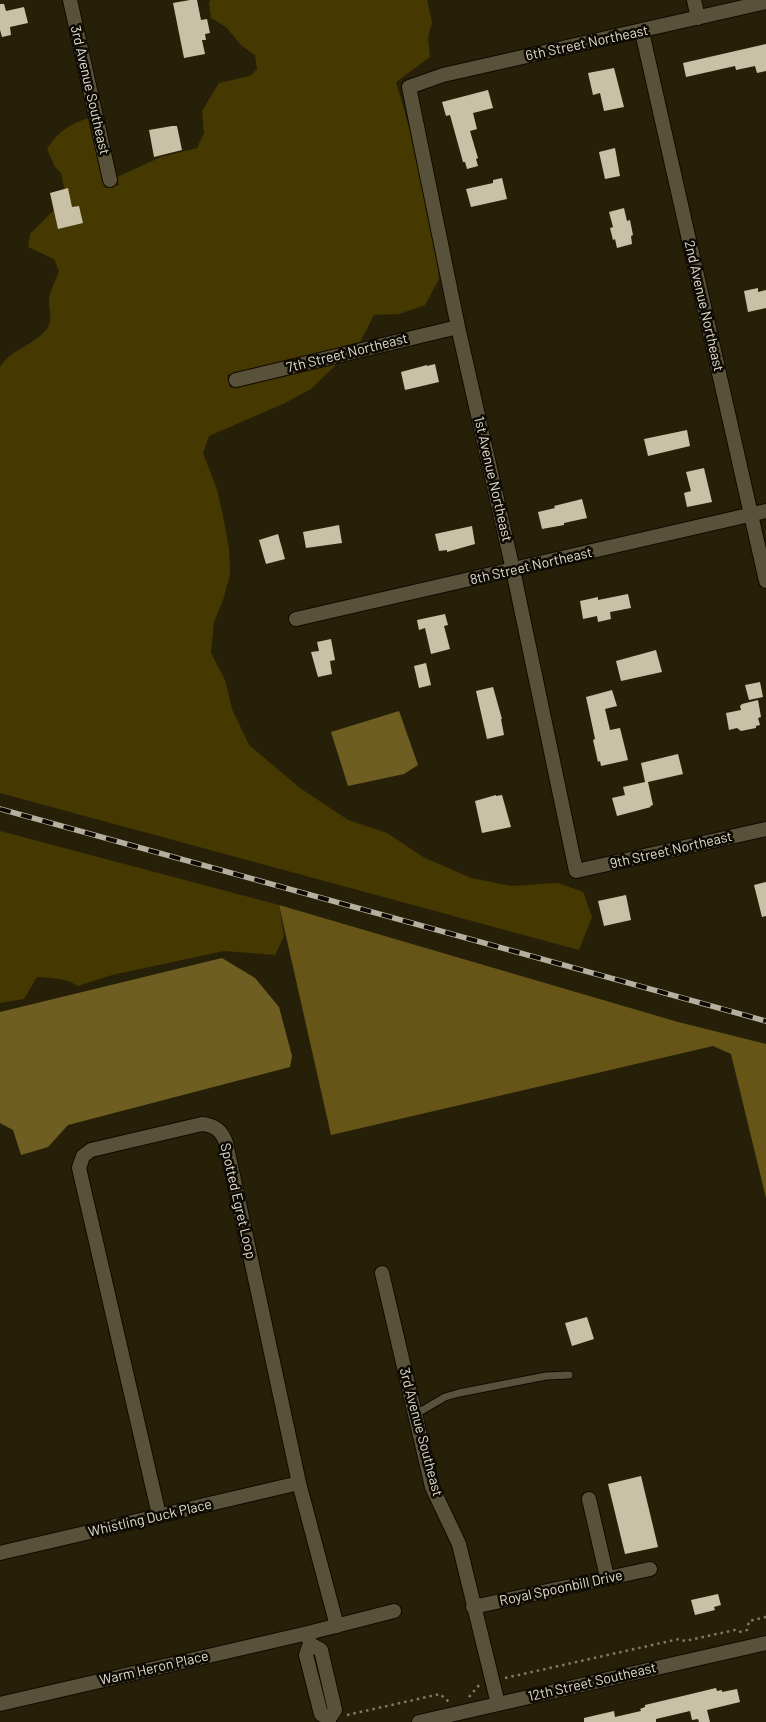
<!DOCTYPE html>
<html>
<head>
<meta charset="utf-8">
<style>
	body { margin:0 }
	canvas { display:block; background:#272009 }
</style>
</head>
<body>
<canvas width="766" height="1722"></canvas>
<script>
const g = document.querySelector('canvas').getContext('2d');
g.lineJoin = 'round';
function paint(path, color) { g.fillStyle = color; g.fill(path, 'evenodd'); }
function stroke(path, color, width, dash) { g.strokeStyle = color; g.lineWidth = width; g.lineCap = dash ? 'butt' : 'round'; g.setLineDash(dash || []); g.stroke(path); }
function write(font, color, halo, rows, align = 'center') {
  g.font = font + ' Barlow,sans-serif'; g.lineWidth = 5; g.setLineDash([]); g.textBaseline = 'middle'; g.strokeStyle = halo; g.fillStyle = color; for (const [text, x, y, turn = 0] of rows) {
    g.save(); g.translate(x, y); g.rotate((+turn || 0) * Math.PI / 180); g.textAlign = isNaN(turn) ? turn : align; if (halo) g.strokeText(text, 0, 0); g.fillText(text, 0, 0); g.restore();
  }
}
paint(new Path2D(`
	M211 0H427L432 23 428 37 430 57 396 82 410 130 437 259 439 279 425 305 399 314 374 315 359 344 227 375 230 388 339 362 311 389 285 403 209 436 203 453 217 490 222 511 229 548 230 575 223 600 214 622 211 653 225 680 232 709 249 745 300 788 348 820 387 833 423 857 471 878 511 886 558 883 583 892 592 917 579 950 0 793V367C11 349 33 346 46 330 54 320 49 311 49 300 50 291 56 279 59 271L54 259 28 247 30 234 59 205 65 192 61 173 55 167 47 149C59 131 68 125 89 118L105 188 119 185 117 177 161 157 197 148 204 133 202 111 219 83 250 76 257 69 255 55 241 45 226 27 211 18 209 2Z
	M0 831 279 905 284 936 275 955 224 951 112 975 78 986C65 978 52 978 37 977L24 999 0 1003Z`), '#463801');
paint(new Path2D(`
	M279 905 678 1022 766 1044V1198L731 1054 713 1046 331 1135Z`), '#665517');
paint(new Path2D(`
	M399 711 418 765 404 774 348 786 331 732Z
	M222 958 255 978 279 1007 292 1056 290 1067 68 1125 48 1147 21 1155 13 1130 0 1123V1012Z`), '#6f5e21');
paint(new Path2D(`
	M190 0H197L201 20 207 19 210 33 205 34 206 40H202L205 54 184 58 173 3Z
	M0 4H4L6 11 24 7 28 23 10 27 11 35 2 37 0 30Z
	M766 44V71L757 73 755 66 736 70 735 66 686 77 683 63Z
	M614 68 624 107 604 111 600 93 593 95 588 73Z
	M488 90 493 108 473 113 477 129 470 131 478 158 476 159 478 166 467 169 465 162H463L450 115 446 116 442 102Z
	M172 126H177L182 150 154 157 149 130Z
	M615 148 620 176 605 179 599 152Z
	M502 178 507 199 471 207 466 189 493 183V180Z
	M68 188 72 207 79 206 83 223 58 229 50 193Z
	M624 208 627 221 630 220 633 235 631 236 632 244 617 248 615 239 613 240 610 228 613 227 609 212Z
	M758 288V292L766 290V308L748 312 744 291Z
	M435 364 439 382 405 390 401 372 427 365V366Z
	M687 430 690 446 648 456 644 439Z
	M704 468 712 502 687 507 684 493 691 491 686 472Z
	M582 499 587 518 564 523V525L542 529 538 512 555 508 554 506Z
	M339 525 342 543 306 548 303 532Z
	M472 526 475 544 447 552V550L439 551 435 534Z
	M278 534 285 559 266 564 259 540Z
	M628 594 631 608 610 612 611 619 598 622 597 616 583 619 580 601 598 597V600Z
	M445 614 448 625 444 626 450 649 431 654 425 628 419 630 417 620Z
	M331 639 335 660 330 661 332 674 318 677 311 652 319 651 317 642Z
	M656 650 662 672 621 681 616 661Z
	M426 663 431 685 419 688 414 666Z
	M760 682 763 697 749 700 745 685Z
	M493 687 502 719H501L504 735 487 739 476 691Z
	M612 690 617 706 605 709 610 730 620 728 628 760 601 766 600 761 598 762 593 740 595 739 594 734 586 697Z
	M758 700 761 717 758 718 760 725 756 726V728L741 731 737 728 729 730 726 713 741 710 740 706 742 704Z
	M678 754 683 774 648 782 653 805 650 806 651 807 617 816 612 798 625 795 623 787 645 782 641 763Z
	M496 795V796L502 795 511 827 482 833 475 801Z
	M766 882V916L762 917 754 885Z
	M626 895 631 920 604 926 598 901Z
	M587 1317 594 1339 572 1346 565 1323Z
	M641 1476 658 1547 625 1554 608 1484Z
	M718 1594 721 1605 714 1607 715 1610 695 1615 691 1600Z
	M716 1688 717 1691 722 1690V1692L737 1689 740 1702 707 1710 710 1722H699L698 1719 692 1720 690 1711 656 1719V1722H584V1718L614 1711 615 1717 641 1711 640 1709 645 1707V1705Z`), '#c9c1a6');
const lane = new Path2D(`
	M416 1414 445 1397 459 1393 546 1376 569 1375`);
const street = new Path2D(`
	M70 0 110 180
	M694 0 698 18
	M766 2 443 75 409 87 458 327 513 570 576 871 766 829
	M642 32 766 581
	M236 380 458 327
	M296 619 766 511
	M382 1273 432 1487 459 1544 498 1704
	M589 1499 607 1577
	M159 1515 79 1168 83 1156 91 1150 202 1124C215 1125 222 1131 226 1143L299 1483 337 1626
	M0 1553 299 1483
	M473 1607 650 1569
	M309 1640 308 1633 394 1611
	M0 1704 308 1633
	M329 1719 335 1710 321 1650 310 1644 306 1655 321 1714 329 1719V1722
	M419 1722 766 1643`);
stroke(lane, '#100900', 9);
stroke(street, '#100900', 16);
stroke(new Path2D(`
	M505 1678 679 1639 685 1641 735 1630 739 1632 747 1630 749 1621 766 1617
	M469 1697 480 1684
	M347 1715 440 1694 449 1702`), '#7f7967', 2.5, [2.5, 4]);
stroke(lane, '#59523a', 7);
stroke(street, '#59523a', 14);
const rail = new Path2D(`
	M0 809 766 1021`);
stroke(rail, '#b4af9f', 5.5);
stroke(rail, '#0d0a03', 4, [11]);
write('14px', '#e0dcce', '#0d0a03', [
	["6th Street Northeast",587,43,-12],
	["3rd Avenue Southeast",90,90,77],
	["2nd Avenue Northeast",704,306,77],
	["7th Street Northeast",347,353,-14],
	["1st Avenue Northeast",493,479,77],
	["8th Street Northeast",531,566,-13],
	["9th Street Northeast",671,850,-13],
	["Spotted Egret Loop",238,1201,77],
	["3rd Avenue Southeast",421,1432,75],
	["Whistling Duck Place",150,1518,-13],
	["Royal Spoonbill Drive",561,1588,-12],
	["Warm Heron Place",154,1668,-13],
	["12th Street Southeast",592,1682,-13]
]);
</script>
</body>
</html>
